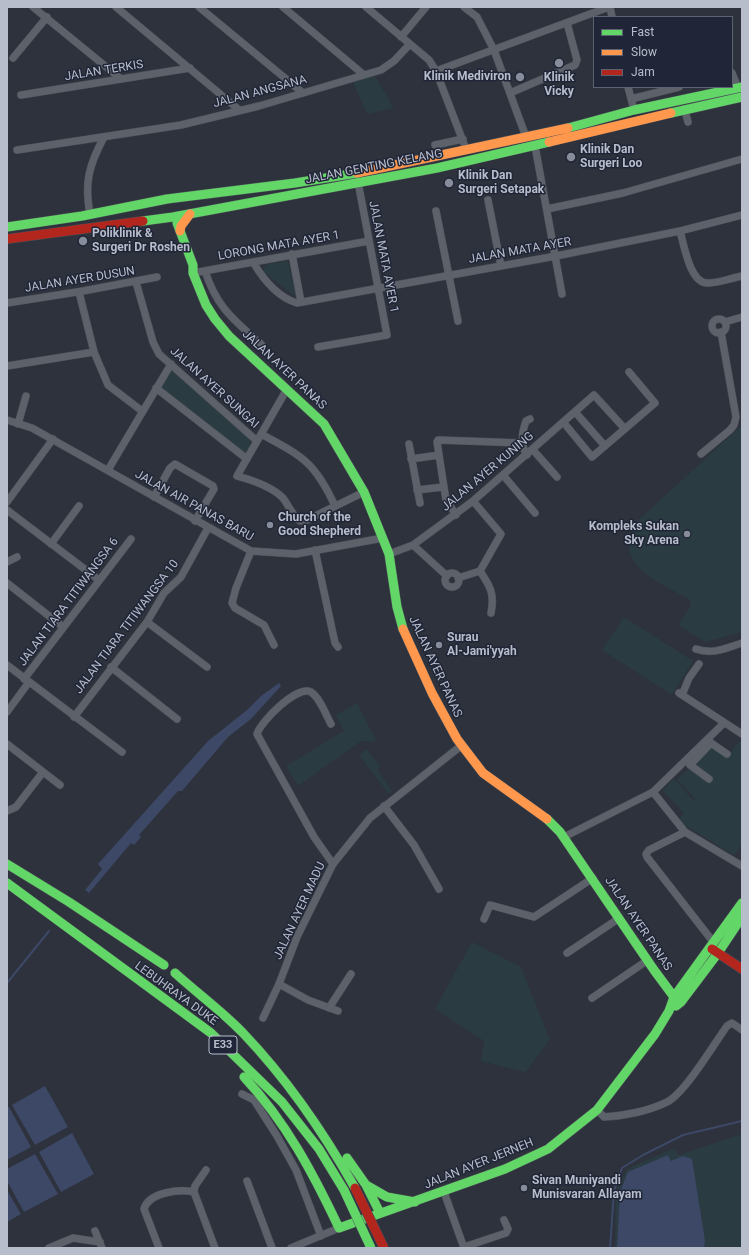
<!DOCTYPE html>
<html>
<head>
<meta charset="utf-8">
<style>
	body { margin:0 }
	#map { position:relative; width:749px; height:1255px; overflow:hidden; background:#2d323c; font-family:Roboto,sans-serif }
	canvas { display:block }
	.frame { position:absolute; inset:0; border:8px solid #b8bdcc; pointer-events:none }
	.legend { position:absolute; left:593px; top:16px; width:140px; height:72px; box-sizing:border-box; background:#202637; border:1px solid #5d6273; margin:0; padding:5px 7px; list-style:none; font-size:12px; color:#b8bdcc }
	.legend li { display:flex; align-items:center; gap:8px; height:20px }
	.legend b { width:20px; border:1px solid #5d6273 }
</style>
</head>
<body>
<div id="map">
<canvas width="749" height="1255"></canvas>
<div class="frame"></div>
<ul class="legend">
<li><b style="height:5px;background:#63d668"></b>Fast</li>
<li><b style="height:5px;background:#ff974d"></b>Slow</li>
<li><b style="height:5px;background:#b3261e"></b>Jam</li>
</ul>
</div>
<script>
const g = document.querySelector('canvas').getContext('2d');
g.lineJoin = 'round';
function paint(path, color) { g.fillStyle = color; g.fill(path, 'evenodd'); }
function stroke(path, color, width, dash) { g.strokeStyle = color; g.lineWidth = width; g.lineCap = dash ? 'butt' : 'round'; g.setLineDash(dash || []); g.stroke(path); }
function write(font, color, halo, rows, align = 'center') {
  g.font = font + ' Roboto,sans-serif'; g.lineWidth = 3; g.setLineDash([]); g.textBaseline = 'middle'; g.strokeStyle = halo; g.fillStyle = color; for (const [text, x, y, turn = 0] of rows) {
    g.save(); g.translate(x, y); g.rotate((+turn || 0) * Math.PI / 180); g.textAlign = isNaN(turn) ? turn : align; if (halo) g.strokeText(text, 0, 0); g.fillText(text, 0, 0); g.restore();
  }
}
paint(new Path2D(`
	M374 75 394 108 367 114 352 80Z
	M288 261 296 297 264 272V267L267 264Z
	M172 369 249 438 251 445 247 453H244L160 387Z
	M740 427 742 429V632L705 642 678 625 691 605 690 600C669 587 630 574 629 545 629 538 632 530 635 523Z
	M624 617 693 661 672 695 602 650Z
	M357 703 376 740 373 742 361 741 298 786 286 766 344 731 336 715Z
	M739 741 742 743V844L734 855 686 826 679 819 684 813 662 790 674 779 694 801 695 799 677 779 691 767 695 766 712 745 728 756Z
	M366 749 381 767 377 770 392 791 389 794 359 755Z
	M472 942 521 967 550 1040 525 1072 481 1061 484 1041 435 1009Z
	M742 1134V1248H615L616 1191 627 1169 674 1148 679 1155Z`), '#2a3b42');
paint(new Path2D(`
	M279 683 281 686 251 719 228 737 182 791H178L139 835 141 837 134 845 131 843 89 893 85 890 102 869 98 864 208 741 247 710 261 696Z
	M45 1086 68 1127 35 1145 12 1105Z
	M7 1107H9L31 1147 7 1160Z
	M72 1133 94 1174 61 1192 39 1152Z
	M35 1154 58 1194 24 1212 7 1181V1169Z
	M668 1155 671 1161 683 1156 692 1159 705 1241 704 1248H617L620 1192 628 1172Z
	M7 1190 21 1214 7 1222Z`), '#3c4866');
stroke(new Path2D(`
	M7 983 49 931
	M610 1248 614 1191 622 1168 643 1155 683 1135 742 1121`), '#3c4866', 2);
const street = new Path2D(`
	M33 7 121 79
	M116 7 238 109
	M199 7 303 93
	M283 7 364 75
	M366 7 429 60 436 71 466 149
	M464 7 477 17 494 50 526 137
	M610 7 612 17
	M401 37 426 7
	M13 58 47 17
	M436 71 609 7
	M732 73 738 88
	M628 87 634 110
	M510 93 575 65 577 60 567 23
	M21 95 190 68
	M631 99 679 87
	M685 111 688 122
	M435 145 463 139
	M535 146 562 294
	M17 150 181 125 259 106 381 70 394 61 410 44
	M488 200 501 266
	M547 209 623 193 742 159
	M436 211 458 321
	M90 214C84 183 89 165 104 137
	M680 231C684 245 690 284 708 283 719 283 731 278 742 276
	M292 254 301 302
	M253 262C263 279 277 297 297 303L556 256 680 231 742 215
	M205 271C217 308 234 320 262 345
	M193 273 369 241
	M136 282 153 342 159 354 257 441
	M79 292 94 352 108 385 142 411
	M7 303 83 291 157 277
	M712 326a7 7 0 1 1 14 0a7 7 0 1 1-14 0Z
	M725 322 742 317
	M318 347 387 335 358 182
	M7 366 94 352
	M156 388 247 459
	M287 389 237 476C252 480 272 487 283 498 289 506 292 515 300 521L307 520 364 492
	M576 413 605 446
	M7 420 32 428 251 551 296 554 383 538
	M564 423 592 457 655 403 629 372
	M18 424 26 396
	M261 434C302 456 315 462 335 506
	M409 444 420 503
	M533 450 557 477
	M701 454 730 430 734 425 736 417 721 332
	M527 455C520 445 522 432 526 421L530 419
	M411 459 439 455
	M108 470 171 364
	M503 475 535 513
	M417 490 443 487
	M154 497 170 468 175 464 213 486 214 489 195 521
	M473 501 501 534 480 571
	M7 502 53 439
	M7 510 99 580
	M456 515 446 500 437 442 438 440 522 443
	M51 544 79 506
	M413 545 447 576
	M315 550 335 643 338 647
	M251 551 236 588 232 603 235 608 264 625 274 645
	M389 554 413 545 473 501 594 395 625 429
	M7 562 17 557
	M445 580a7 7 0 1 1 14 0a7 7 0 1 1-14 0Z
	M458 578 480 571C490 586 495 594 491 613
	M7 583 63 627
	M147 622 207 667
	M696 649C713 655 726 648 742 643
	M7 665 122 752
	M111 667 177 719
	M24 679 131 539
	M679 693 742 734
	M682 695 689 678 699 664
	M7 712 29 682
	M74 717 147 622 164 593 181 577 208 528
	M331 724C326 715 320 698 311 692 297 685 261 721 257 734L314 837 333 864
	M709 740 711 743 727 754
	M7 744 60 785
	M709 779 690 765 711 743
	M653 792 685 832 742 866
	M384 806 414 845 439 889
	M7 811 16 807 43 772
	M685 832 649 850 646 854 647 857 714 943
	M564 837 653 792 724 723
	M484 919 490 905 534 917 593 878
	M567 953 618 919
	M279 984 308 1000 338 1011
	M592 998 648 960
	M329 1008 351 974
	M263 1018 279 984 297 937 333 864 370 818 462 745
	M242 1094 254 1100 277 1136 296 1170 321 1236
	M597 1110 604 1117C624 1116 649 1111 667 1102 685 1093 714 1044 727 1026L732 1023 742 1030
	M247 1181 272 1248
	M194 1192 215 1248
	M444 1192 464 1248
	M95 1231 102 1248
	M464 1247 506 1233 508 1229 504 1220
	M49 1248 73 1238 100 1242
	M159 1248 144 1209C149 1192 179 1189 194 1192L195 1186 206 1170
	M291 1248 339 1228`);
const fast = new Path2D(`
	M671 113 742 97
	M568 128 634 110 742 87
	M143 221 173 217 437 168 549 142
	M177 223 193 265V273L206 305 215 319 229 336 324 424 364 492 389 554 397 607 403 629
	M7 227 82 216 167 199 295 183 357 173
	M547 819 560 832 654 970 674 997 681 1002
	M7 864 69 902 164 965
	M7 883 211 1033 282 1102 319 1149 344 1190
	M175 973C197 993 223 1012 243 1033 287 1079 324 1133 355 1188
	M676 1006 681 1002 718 953 742 917
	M244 1077C286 1122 313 1173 339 1228
	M347 1158 366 1185 380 1213
	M366 1185 387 1197 415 1202
	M339 1228 505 1169 548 1149 597 1110 655 1034 669 1011 674 997 742 903`);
const slow = new Path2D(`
	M549 142 671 113
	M357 173 568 128
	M180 231 181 226 190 214
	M403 629 432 693 457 739 483 773 547 819`);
const jam = new Path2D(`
	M7 239 143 221
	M712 949 742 969`);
stroke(street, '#4b4e56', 8);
stroke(fast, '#4b4e56', 10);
stroke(slow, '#4b4e56', 10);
stroke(jam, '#4b4e56', 10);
stroke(street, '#5d616a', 7);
stroke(fast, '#63d668', 9);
stroke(slow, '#ff974d', 9);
stroke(jam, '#b3261e', 9);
const fastBridge = new Path2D(`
	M344 1190 371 1248`);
const jamBridge = new Path2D(`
	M355 1188 384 1248`);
stroke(fastBridge, '#4a4e57', 10, []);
stroke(jamBridge, '#4a4e57', 10, []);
stroke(fastBridge, '#63d668', 9);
stroke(jamBridge, '#b3261e', 9);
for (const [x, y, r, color] of [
	[559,63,5,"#878c9a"],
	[520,77,5,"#878c9a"],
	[571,157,5,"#878c9a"],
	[449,183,5,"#878c9a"],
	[83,241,5,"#878c9a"],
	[270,525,4,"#878c9a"],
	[687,534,4,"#878c9a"],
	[439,645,4,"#878c9a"],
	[524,1188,4,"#878c9a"]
]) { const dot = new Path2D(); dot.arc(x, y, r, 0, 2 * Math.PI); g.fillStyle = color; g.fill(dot); stroke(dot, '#202637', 1.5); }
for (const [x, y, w] of [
	[223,1045,28]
]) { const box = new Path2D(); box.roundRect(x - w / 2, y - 9, w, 18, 3); g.fillStyle = '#202637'; g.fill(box); stroke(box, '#b8bdcc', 1); }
write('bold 11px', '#b8bdcc', null, [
	["E33",223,1045]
]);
write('12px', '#b8bdcc', '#202637', [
	["JALAN TERKIS",104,71,-9],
	["JALAN ANGSANA",260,92,-15],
	["JALAN GENTING KELANG",374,167,-11],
	["LORONG MATA AYER 1",279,246,-10],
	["JALAN MATA AYER",520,251,-10],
	["JALAN MATA AYER 1",383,257,79],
	["JALAN AYER DUSUN",80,280,-9],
	["JALAN AYER PANAS",284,370,43],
	["JALAN AYER SUNGAI",214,388,42],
	["JALAN AYER KUNING",488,472,-40],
	["JALAN AIR PANAS BARU",194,506,29],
	["JALAN TIARA TITIWANGSA 6",69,602,-53],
	["JALAN TIARA TITIWANGSA 10",127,627,-53],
	["JALAN AYER PANAS",435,667,65],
	["JALAN AYER MADU",300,911,-65],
	["JALAN AYER PANAS",638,924,56],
	["LEBUHRAYA DUKE",176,994,36],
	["JALAN AYER JERNEH",479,1164,-22]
]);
write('bold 12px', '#b8bdcc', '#202637', [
	["Klinik Mediviron",511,77,"right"],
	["Klinik",559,78,"center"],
	["Vicky",559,92,"center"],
	["Klinik Dan",580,150],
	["Surgeri Loo",580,164],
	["Klinik Dan",458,176],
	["Surgeri Setapak",458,190],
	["Poliklinik &",92,234],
	["Surgeri Dr Roshen",92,248],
	["Church of the",278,518],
	["Good Shepherd",278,532],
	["Kompleks Sukan",679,527,"right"],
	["Sky Arena",679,541,"right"],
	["Surau",447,638],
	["Al-Jami'yyah",447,652],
	["Sivan Muniyandi",532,1181],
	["Munisvaran Allayam",532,1195]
], 'left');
</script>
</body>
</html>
